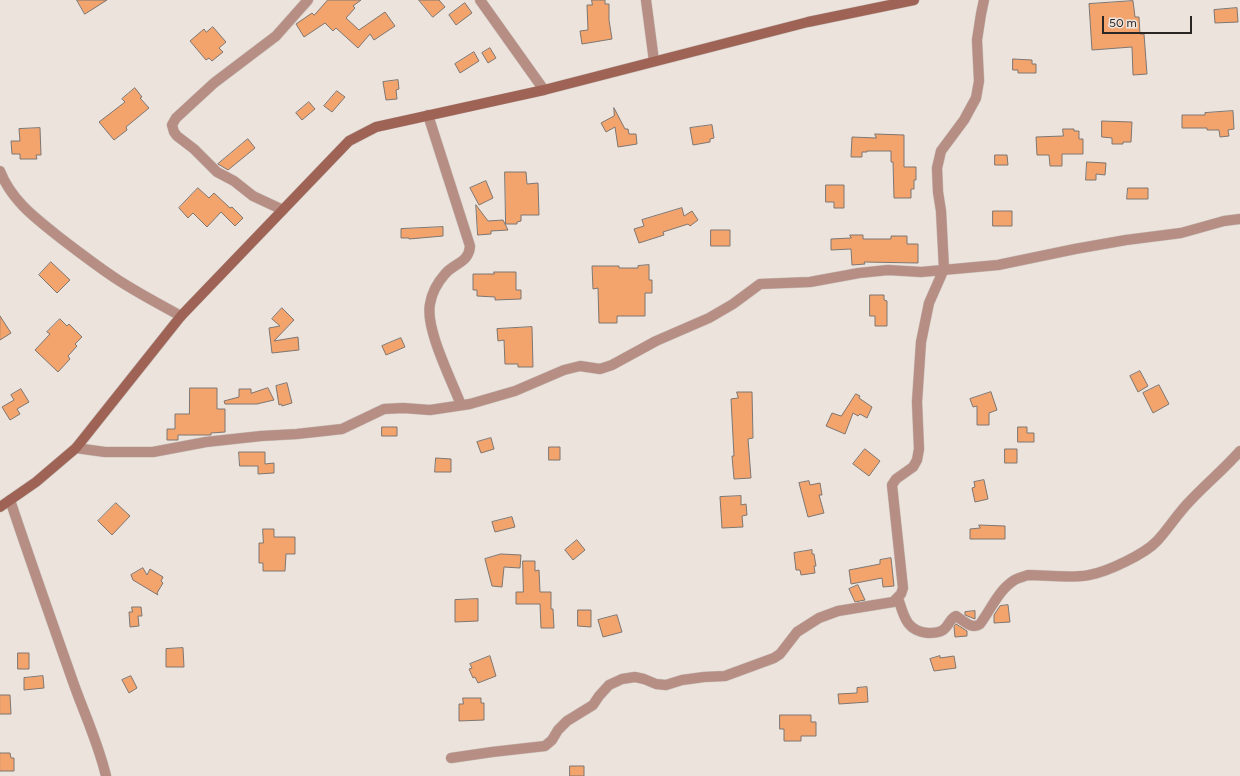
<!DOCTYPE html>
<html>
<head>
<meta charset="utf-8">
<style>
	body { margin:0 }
	#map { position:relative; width:1240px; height:776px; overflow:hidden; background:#ece3dd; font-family:Figtree,sans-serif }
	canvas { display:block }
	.scale { position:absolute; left:1102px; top:16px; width:90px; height:18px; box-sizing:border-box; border:2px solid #2a2624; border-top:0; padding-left:5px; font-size:12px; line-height:14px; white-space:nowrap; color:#2a2624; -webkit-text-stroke:3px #ece3dd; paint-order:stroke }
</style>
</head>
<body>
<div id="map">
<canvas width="1240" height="776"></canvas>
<div class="scale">50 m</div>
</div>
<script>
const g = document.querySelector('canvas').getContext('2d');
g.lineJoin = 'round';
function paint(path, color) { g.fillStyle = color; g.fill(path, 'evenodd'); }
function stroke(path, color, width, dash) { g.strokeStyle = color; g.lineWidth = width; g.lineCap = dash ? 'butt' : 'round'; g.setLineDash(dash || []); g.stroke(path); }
const building = new Path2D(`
	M77 0H107L85 14Z
	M328 0H361L353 6 355 8 346 18 359 30 385 12 395 26 374 40 370 34 358 48 336 28 333 31 325 23 304 37 296 24 312 13 314 15Z
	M419 0H439L445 7 433 17Z
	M592 0H605V4H609V20L612 39 582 44 580 31 588 30 587 5H592Z
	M1133 1 1135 17H1139L1140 34H1144L1147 74 1133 75 1132 47 1092 50 1089 4Z
	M465 3 472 13 456 25 449 15Z
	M1237 8 1238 22 1215 23 1214 10Z
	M213 27 226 42 219 48 223 52 212 61 209 58 206 60 190 41 204 29 206 32Z
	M490 48 496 58 488 63 482 53Z
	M474 52 479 61 460 73 455 64Z
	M1013 59 1032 60V64H1036V73H1018V70H1013Z
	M398 80 399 89 396 90 397 99 386 100 383 82Z
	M135 88 142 97 140 98 149 108 126 127 127 130 114 140 99 122 125 102 122 99Z
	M337 91 345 97 332 112 324 106Z
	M309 102 315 109 302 120 296 113Z
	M614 108 625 129H628L629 134H636L637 144 618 147 615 127 606 132 601 123 614 116Z
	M1233 111 1234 129 1228 130 1229 136 1220 137 1219 130H1207V128H1182V115H1205V113Z
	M1102 121 1132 122 1131 142H1123V144H1112V138L1102 137Z
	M712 125 714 138 710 139V142L693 145 690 128Z
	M40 128 41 155H36L37 159H20V154H12L11 141H20L19 129Z
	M1063 129H1074V131H1079V139H1083V154H1062V166H1050L1049 155H1037L1036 137 1063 136Z
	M875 134 904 135V167H916V180H914V189H911V198H894L893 162H891V151H867V152H862V157H851L852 137 876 138Z
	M248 139 255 148 228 170 218 164Z
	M995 155H1007L1008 165H995Z
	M1087 162 1106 163 1105 175 1096 174V180H1086Z
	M505 172H526L527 184 538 183 539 215H521V221L517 222V224H506Z
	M486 181 493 198 479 205 470 188Z
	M826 185H844V208H834V202H826Z
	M198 188 209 198 214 193 230 208 232 207 243 218 235 226 221 212 207 227 193 213 188 218 179 208Z
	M1128 188H1148V199H1127Z
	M476 205 488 221 503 220 508 230 491 231V234L478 235Z
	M682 208 684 216 692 211 698 220 690 226 688 224 663 232 664 235 639 243 634 229 644 226 642 220Z
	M993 211H1012V226H993Z
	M443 227V236L409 239V238H401V229Z
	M711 230H730V246H711Z
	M850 235H863V239H891V236H907V244H918V263L864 262 865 264 852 265 851 249 831 250V239L851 238Z
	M51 262 70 280 57 293 39 275Z
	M649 265V280H652V293H645V316H617V323H599L598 288 593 289 592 266H619V268H638V266Z
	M494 272H516V290H521V299L495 300V297L477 296V290H473V274H494Z
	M870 295H884V300L887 301V326H875V316H870Z
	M282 308 294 320 274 341 298 337 299 350 272 353 269 328 280 326 272 319Z
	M0 316 11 333 0 340Z
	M60 319 67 326 69 324 82 337 75 344 77 346 68 356 70 359 58 372 35 350 50 334 47 332Z
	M532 327 533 367H518V364H505L504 340 498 341 497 329Z
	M401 338 405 347 386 355 382 346Z
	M1140 371 1148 386 1138 392 1130 376Z
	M287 383 292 403 282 406 281 404 279 405 276 386Z
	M1159 385 1169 404 1153 413 1143 393Z
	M190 388H217V409H225V432L211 433V435H178V440H167V429H175V414H189Z
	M268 388 274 400 257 404H225L224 401 239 397V389H251V393Z
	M21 389 29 402 17 409 20 414 10 420 2 407 14 400 11 395Z
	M737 392H752L753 438 748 439 751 478 734 479 732 456H734L731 399 738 398Z
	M991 392 997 410 989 413V425H977V406L973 407 970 399Z
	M856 394 860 396 859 398 872 407 867 418 860 414 858 416 853 413 845 434 826 426 832 413 841 416Z
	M382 427H397V436H382Z
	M1018 427H1027V433H1034V442H1018Z
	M491 438 494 449 481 453 477 442Z
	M549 447H560V460H549Z
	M865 449 880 461 869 476 853 464Z
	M1005 449H1017V463H1005Z
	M239 452H265V464L274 463V473L258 474V466H240Z
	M436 458 451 459V472H435Z
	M984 480 988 499 975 502 972 488 975 487 974 482Z
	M809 481 810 485 820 483 822 495H819L824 513 808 517 799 483Z
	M741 496V505L746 504 747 515 742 516 743 527 722 528 720 497Z
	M116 503 130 516 112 535 98 521Z
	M512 517 515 527 495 532 492 522Z
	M979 525 1005 526V539H970V529L980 528Z
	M263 529H274V537H295V554H286L285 571H263V563H259V543H263Z
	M577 540 585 550 573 560 565 550Z
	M812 550V554H814L816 566H814L815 573 801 575 800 570H796L794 553Z
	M501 554 521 555 520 568 504 567 502 587 492 586 485 559Z
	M891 558 894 586 883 587 882 578 851 584 849 570 880 564V560Z
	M523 561H535V571L539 570 540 592H551V609H553L554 628H541L540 604H516V592H523Z
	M143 568 147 575 150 569 163 577 161 581 163 583 157 593 158 595 133 580 131 575Z
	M858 585 865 600 855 602 849 589Z
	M478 599V621L455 622V600Z
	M1008 605 1010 622 994 623V615L1000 606Z
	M132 607H141L142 616H138L139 626 130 627 129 612H132Z
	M578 610H591V627L578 626Z
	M975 611V619L965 615V612Z
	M617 615 622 632 603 637 598 620Z
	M956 624 967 631V636L955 637 954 627Z
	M183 648 184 667H166V649Z
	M18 653H29V669H18Z
	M490 656 496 676 478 683 475 677 473 678 469 669 472 668 470 664Z
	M940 656V658L954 656 956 668 934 671 930 659Z
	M43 676 44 688 24 690V678Z
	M131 676 137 688 129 693 122 680Z
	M867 687 868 702 839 704 838 694 857 693V688Z
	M0 695H10L11 714H0Z
	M463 698H481V703H484V720L459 721V704H463Z
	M780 715H811V722H816V736H801V741H784V729H780Z
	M0 753H10L11 758H14V771H0Z
	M570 766H584V776H570Z`);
paint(building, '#f3a36c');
stroke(building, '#7e7671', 1);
const street = new Path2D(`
	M480 0 544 90
	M646 0 654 61
	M428 115 470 246C469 263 454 263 445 274 437 283 432 292 430 304 425 329 452 381 461 405
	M0 171C12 202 38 220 63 240 80 253 97 266 115 278 136 292 159 304 181 316
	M283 210 253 196 234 181 217 172 194 149 177 136 174 132 172 125 176 118 214 83 276 36 308 0
	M76 448 105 452H153L206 442 261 436 297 434 342 429 384 409 403 408 430 410 470 404 515 391 564 370 580 366 600 369 612 365 656 341 709 318 733 304 760 284 810 282 859 273 888 270 921 272 998 265 1075 249 1126 240 1181 233 1224 221 1240 219
	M10 500C30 560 51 619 72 679 83 711 98 742 106 776
	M898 598C904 616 906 631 928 633 933 633 939 633 943 630 949 626 950 618 956 616 964 621 972 630 980 624 990 611 998 591 1013 581 1017 578 1023 577 1028 575 1047 575 1071 579 1089 575 1107 572 1145 554 1157 541 1169 528 1178 513 1190 501 1206 484 1224 469 1240 451
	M451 758 492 752 545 746 552 740 558 730 567 721 593 705 599 696 609 685 622 679 635 677 644 679 656 684 666 685 682 680 704 677 725 676 774 658 780 654 797 632 819 618 838 611 893 602 901 594 903 588 892 485 896 479 913 467 917 460 919 449 917 402 921 342 929 303 944 269 941 211 938 192 937 168 941 151 964 120 976 98 979 81 977 40 981 14 984 0`);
const secondary = new Path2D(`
	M0 507 36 482 76 448 181 316 349 141 376 127 544 90 808 22 914 0`);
stroke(street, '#c9c1bc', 11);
stroke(secondary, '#c9c1bc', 11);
stroke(street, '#b78e84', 10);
stroke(secondary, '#9e6355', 10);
</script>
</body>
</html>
